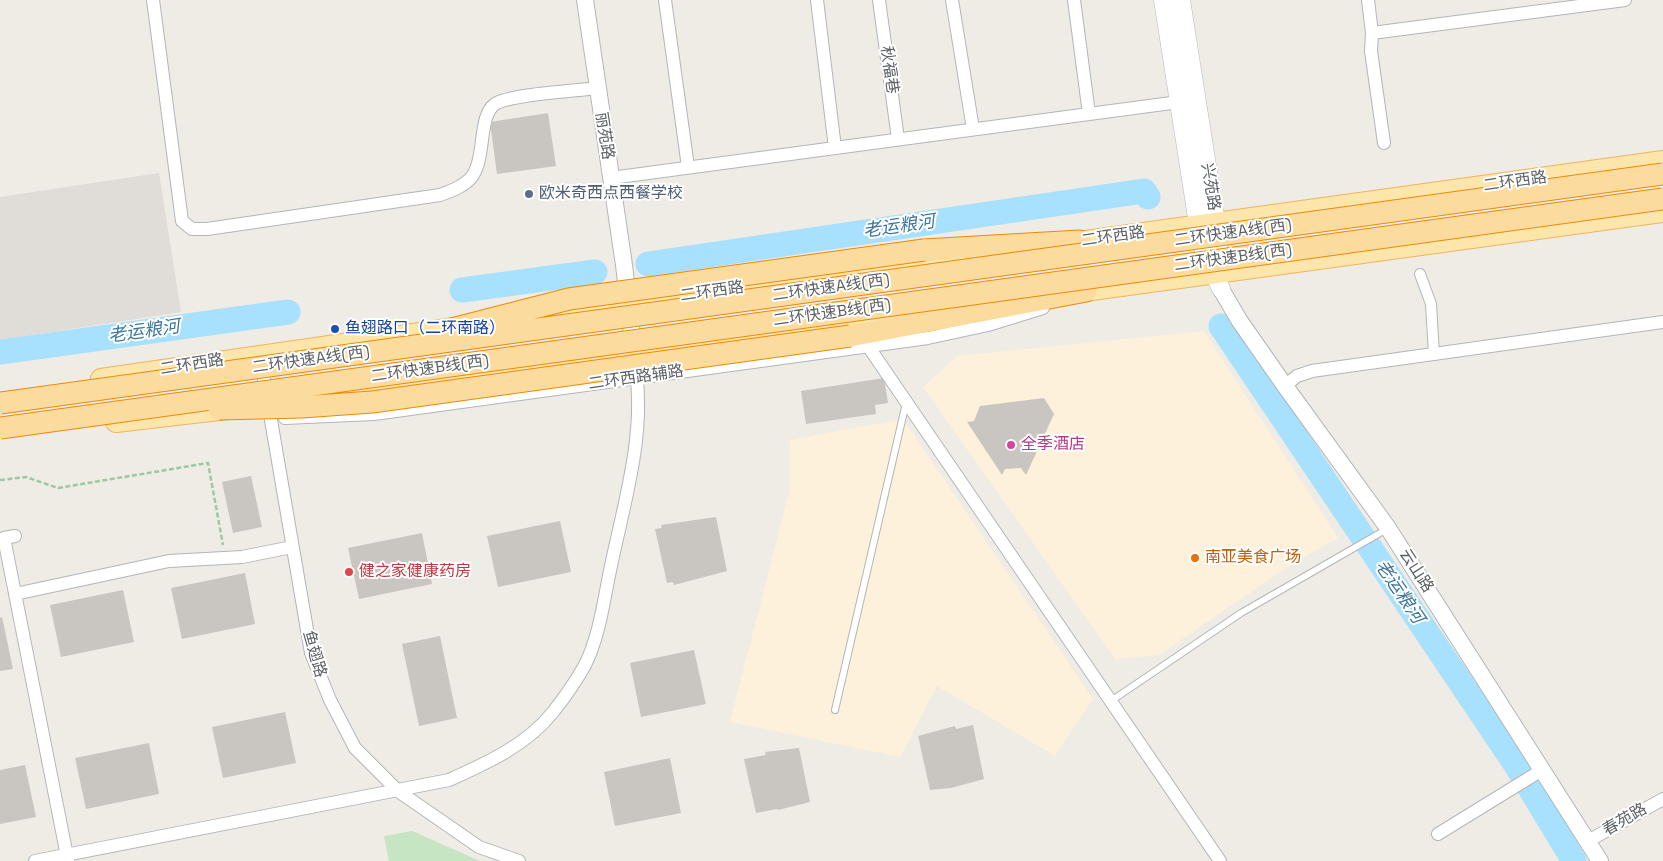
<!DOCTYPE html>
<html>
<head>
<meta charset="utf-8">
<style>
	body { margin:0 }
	canvas { display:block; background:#efebe5 }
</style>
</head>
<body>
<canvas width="1663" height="861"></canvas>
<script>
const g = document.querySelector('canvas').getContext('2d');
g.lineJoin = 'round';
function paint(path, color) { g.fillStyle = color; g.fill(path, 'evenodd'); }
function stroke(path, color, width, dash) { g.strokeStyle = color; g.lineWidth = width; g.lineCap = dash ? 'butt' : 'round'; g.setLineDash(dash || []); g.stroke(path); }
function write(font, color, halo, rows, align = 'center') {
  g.font = font + ' "Space Grotesk","Noto Sans SC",sans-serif'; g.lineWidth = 4; g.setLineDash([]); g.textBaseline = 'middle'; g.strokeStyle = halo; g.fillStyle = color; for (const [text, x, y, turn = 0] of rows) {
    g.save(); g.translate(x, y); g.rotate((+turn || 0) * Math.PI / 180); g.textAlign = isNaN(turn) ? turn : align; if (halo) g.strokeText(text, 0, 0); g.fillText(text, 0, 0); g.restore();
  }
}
paint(new Path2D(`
	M1204 331 1338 538 1295 562 1159 655 1115 659 923 387 957 356Z
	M903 419 1093 699 1055 756 937 686 900 757 730 722 789 492 790 440Z`), '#fdf1db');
paint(new Path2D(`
	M159 173 181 312 0 340V197Z`), '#e0ddd9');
paint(new Path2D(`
	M412 831 480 861H389L384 836Z`), '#c6e5c2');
stroke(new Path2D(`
	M648 264 1144 191 1148 197
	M462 290 595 272
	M1221 326 1516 765 1574 861
	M0 352 288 312`), '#a7e1fd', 25);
paint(new Path2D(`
	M548 113 556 166 497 174 490 122Z
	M884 378 888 403 875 405 876 414 806 424 801 391Z
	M1044 398 1054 414 1026 475 1021 468 1005 469 1002 475 967 422 974 421 980 406Z
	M251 476 262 527 233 533 222 482Z
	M716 517 727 571 674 585 673 582 667 583 655 529 662 528 661 525Z
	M560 521 571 572 498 587 487 536Z
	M422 533 432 584 359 599 348 548Z
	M245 573 255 624 182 639 171 588Z
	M123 590 134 642 61 657 50 605Z
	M2 617 13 669 0 671V618Z
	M440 636 457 718 419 726 402 644Z
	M694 650 706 704 641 717 630 663Z
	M285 712 296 763 223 778 212 727Z
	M973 725 984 779 951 788 930 790 918 736 955 726 956 729Z
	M149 743 159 794 86 809 75 758Z
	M799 748 810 802 778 810 777 809 756 813 744 759 766 755 765 752Z
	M670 758 681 813 615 826 604 772Z
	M25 765 36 817 0 824V770Z`), '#c9c6c1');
const service = new Path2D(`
	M1111 701 1241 613 1387 529
	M835 710 906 403`);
const pedestrian = new Path2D(`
	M1420 274 1431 304 1434 355`);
const minor = new Path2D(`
	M153 0 182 221 192 229H207L440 195C451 191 462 187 470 179 487 160 477 117 495 104 510 94 576 91 597 88
	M665 0 688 167
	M817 0 835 148
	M879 0 898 139
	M952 0 973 129
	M1368 0 1372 33 1371 51 1384 143
	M1372 33 1625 0
	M1089 114 1179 102
	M611 178 1089 114 1074 0
	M868 346 1220 861
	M261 362 311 653 330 700 355 748 398 791 479 847 519 861
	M1285 386 1297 376 1312 371 1663 322
	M285 418 374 414 928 338 988 325 1043 308
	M15 536 4 538 68 861
	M15 594 169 561 242 557 292 547
	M1438 834 1542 770
	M1588 841 1663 799
	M35 861 449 780C487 763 527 745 553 712 565 697 576 681 585 665 600 635 604 598 611 566 624 503 645 436 636 372`);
const tertiary = new Path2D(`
	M585 0 624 265 634 352
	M1221 289 1239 320 1285 386 1388 528 1600 861`);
const secondary = new Path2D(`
	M1163 0 1201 243 1221 289
	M1181 0 1216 223 1220 273`);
const primary = new Path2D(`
	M1064 244 1663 161
	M1070 293 1663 212
	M526 318 978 255
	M101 379 468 326
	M317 397 910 315
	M116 422 236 408`);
const trunk = new Path2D(`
	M924 250 1080 241
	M850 336 1086 291`);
stroke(service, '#b2b6b9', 8);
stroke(pedestrian, '#b2b6b9', 12);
stroke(minor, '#b2b6b9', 14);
stroke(tertiary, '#b2b6b9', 18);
stroke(secondary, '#b3b8bc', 19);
stroke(primary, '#eeb55e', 22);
stroke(trunk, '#ed8906', 23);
stroke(new Path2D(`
	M0 480 26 477 58 488 208 463 223 545`), '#9cc9a3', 2.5, [5, 2.5]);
stroke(service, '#fff', 6);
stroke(pedestrian, '#fff', 10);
stroke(minor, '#fff', 12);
stroke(tertiary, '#fff', 16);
stroke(secondary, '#fff', 18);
stroke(primary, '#fde6ab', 20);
stroke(trunk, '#fcdc9e', 21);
const trunkBridge = new Path2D(`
	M452 329 569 299 924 250
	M0 403 1663 174
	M219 409 302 407 372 402 850 336
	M0 428 1663 199`);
stroke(trunkBridge, '#ed8906', 23, []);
stroke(trunkBridge, '#fcdc9e', 21);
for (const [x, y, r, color] of [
	[529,194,5,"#5c6f8a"],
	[335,329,5,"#1a4fb4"],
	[1011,445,5,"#d1479c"],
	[1195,558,5,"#e8710a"],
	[349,572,5,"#e0444e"]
]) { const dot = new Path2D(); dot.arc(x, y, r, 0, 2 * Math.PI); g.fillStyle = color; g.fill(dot); stroke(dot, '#fff', 2); }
write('16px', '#5c6165', '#fff', [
	["秋福巷",889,70,82],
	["丽苑路",604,136,81],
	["二环西路",1515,182,-8],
	["兴苑路",1210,187,81],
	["二环快速A线(西)",1233,233,-8],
	["二环西路",1113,237,-8],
	["二环快速B线(西)",1233,258,-8],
	["二环快速A线(西)",831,288,-8],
	["二环西路",712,292,-8],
	["二环快速B线(西)",832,313,-8],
	["二环快速A线(西)",311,360,-8],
	["二环西路",192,365,-9],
	["二环快速B线(西)",430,369,-8],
	["二环西路辅路",636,378,-8],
	["云山路",1416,571,57],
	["鱼翅路",314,654,74],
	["春苑路",1625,820,-30]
]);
write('16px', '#4e5e75', '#fff', [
	["欧米奇西点西餐学校",539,194]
], 'left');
write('16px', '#164399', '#fff', [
	["鱼翅路口（二环南路）",345,329]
], 'left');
write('16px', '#b23c85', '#fff', [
	["全季酒店",1021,445]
], 'left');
write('16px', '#c56008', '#fff', [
	["南亚美食广场",1205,558]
], 'left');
write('16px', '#be3a42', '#fff', [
	["健之家健康药房",359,572]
], 'left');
write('italic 18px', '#3e779d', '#fff', [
	["老运粮河",899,227,-8],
	["老运粮河",144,332,-8],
	["老运粮河",1399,592,56]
]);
</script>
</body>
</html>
